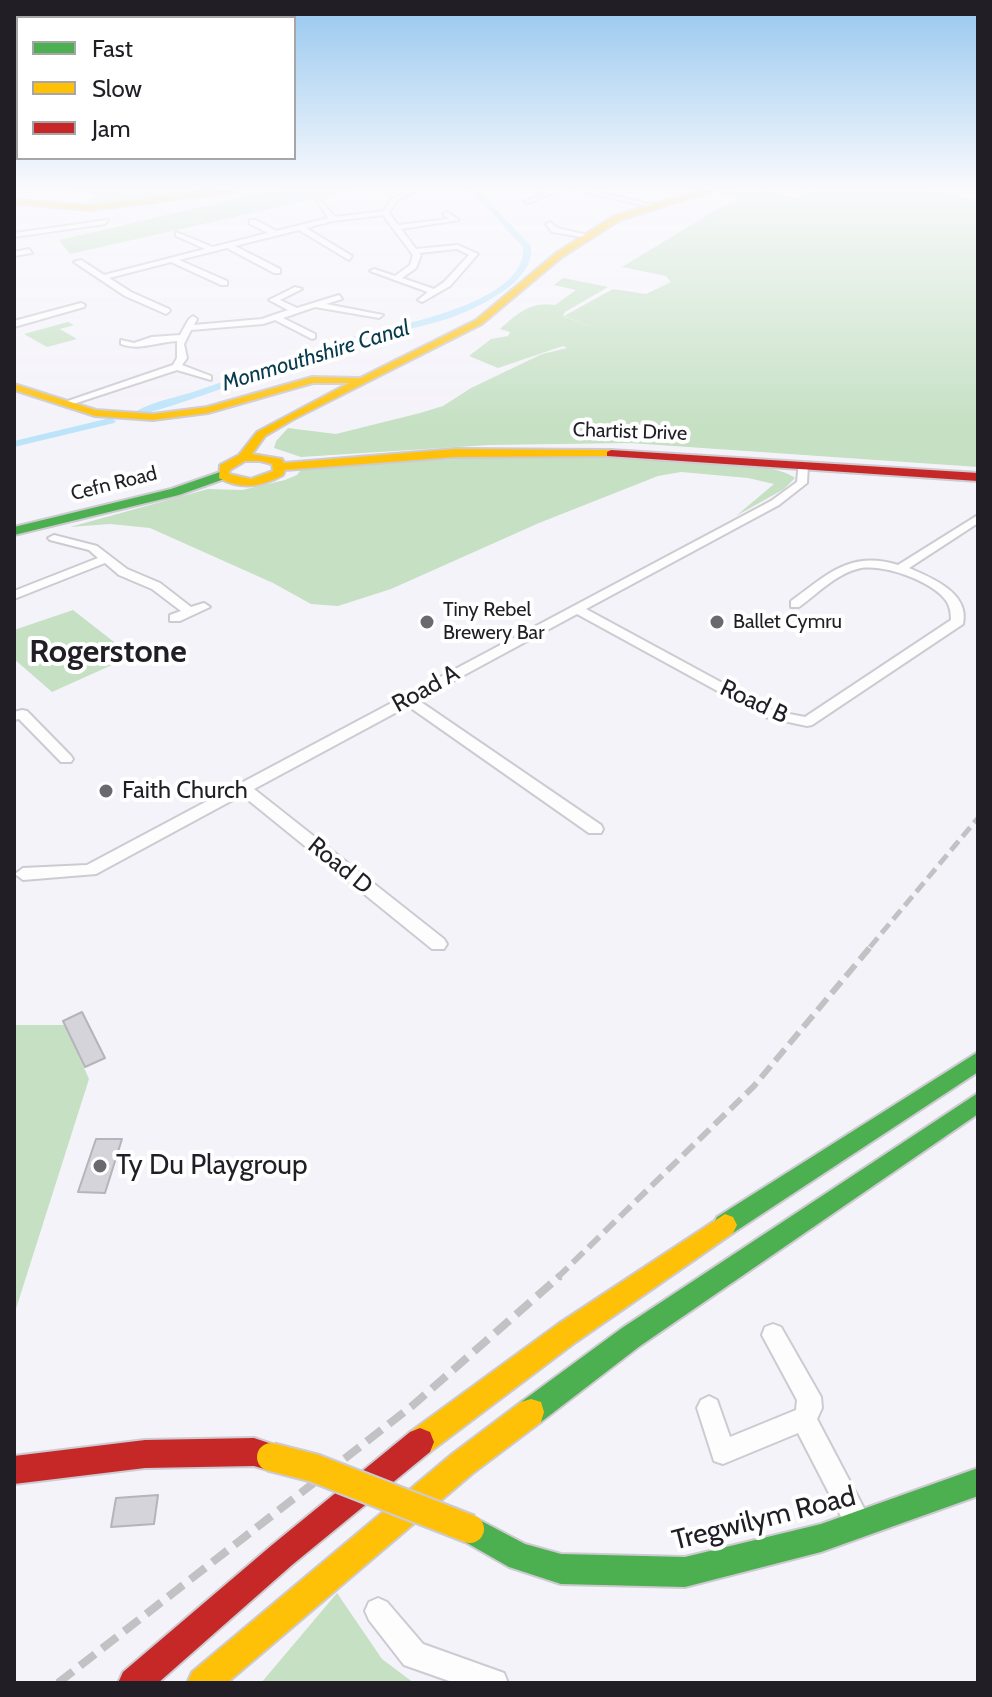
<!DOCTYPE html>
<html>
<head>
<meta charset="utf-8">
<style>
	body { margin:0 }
	#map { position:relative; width:992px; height:1697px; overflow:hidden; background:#f5f3fa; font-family:Cabin,sans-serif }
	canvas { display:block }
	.frame { position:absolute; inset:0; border:16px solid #211f25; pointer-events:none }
	.legend { position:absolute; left:16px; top:16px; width:280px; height:144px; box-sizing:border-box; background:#fff; border:2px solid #a6a5a8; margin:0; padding:10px 14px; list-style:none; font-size:24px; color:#211f25 }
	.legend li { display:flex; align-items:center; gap:16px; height:40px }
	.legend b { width:40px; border:2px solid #a6a5a8 }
</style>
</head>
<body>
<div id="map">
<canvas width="992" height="1697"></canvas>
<div class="frame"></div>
<ul class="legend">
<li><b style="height:10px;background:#4caf50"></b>Fast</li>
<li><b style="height:10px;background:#ffc107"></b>Slow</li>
<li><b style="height:10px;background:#c62828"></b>Jam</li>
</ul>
</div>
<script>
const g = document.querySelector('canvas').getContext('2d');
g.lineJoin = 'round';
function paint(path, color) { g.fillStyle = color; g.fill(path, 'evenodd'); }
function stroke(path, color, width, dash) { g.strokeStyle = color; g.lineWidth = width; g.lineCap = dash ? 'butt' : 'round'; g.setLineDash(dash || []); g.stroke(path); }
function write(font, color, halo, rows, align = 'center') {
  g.font = font + ' Cabin,sans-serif'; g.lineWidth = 8; g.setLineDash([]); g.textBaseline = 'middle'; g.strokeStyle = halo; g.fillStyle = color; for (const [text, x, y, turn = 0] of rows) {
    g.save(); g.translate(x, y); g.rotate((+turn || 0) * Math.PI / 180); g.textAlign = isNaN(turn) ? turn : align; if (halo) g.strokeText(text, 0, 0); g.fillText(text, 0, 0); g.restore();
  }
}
paint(new Path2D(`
	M63 190H232L81 206 99 194Z
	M274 190H355L70 254 59 240Z
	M754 190 797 198 809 190H933L978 201V467L630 443 489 445 301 457 274 448 276 441 288 428 336 434 420 413 443 406 471 388 542 354 567 348 563 346 498 368 469 356 491 339 508 336 510 332 500 329C518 313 531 301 555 305L576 290 554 285 563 278 608 287 565 312 563 316 605 332 564 316 613 289 646 294 671 282 666 276 622 267 719 208 742 200 714 192Z
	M68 322 74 325 60 329 77 339 47 347 24 334Z
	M604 455C639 458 774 459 795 478L784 489 736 516 774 484 748 478 681 472 658 476 539 523 391 589 338 606 311 604 273 583 150 528 110 524 70 527 208 489 242 490 285 480 297 475 303 467 493 457Z
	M73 610 132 656 52 692 14 659V630Z
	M14 1025H65L89 1079 14 1315Z
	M337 1593 382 1659 414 1683H261Z`), '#c5e0c3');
paint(new Path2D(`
	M470 190H478L531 246C534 275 501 294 478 306 440 326 396 330 356 342 294 361 233 386 171 406L141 415 135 412C152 401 179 397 199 390 249 373 298 353 349 338 390 326 528 305 523 247Z
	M110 418 116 421 114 423 14 447V441Z`), '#bce4f9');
const building = new Path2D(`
	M82 1012 105 1058 85 1067 63 1021Z
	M96 1139H122L105 1193 78 1192Z
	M158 1495 154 1524 111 1527 116 1498Z`);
paint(building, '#d5d4da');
stroke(building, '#b5b4ba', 2);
const street = new Path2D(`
	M408 190H417L397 200 389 213 398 225 449 219 443 214 447 212 459 220 401 229 416 249 458 245 478 254 450 286 422 302 418 300 428 292 370 271 374 269 395 276 410 265 413 255 383 215 333 221 306 228 352 256 349 260 299 230 235 246 280 269V273H274L227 248 179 260 227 281V285H221L171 262 109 278 131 292 169 309 170 311 166 314 125 296 74 262 81 260 104 275 205 249 176 236V232L213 247 268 233 250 224V220H256L276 231 328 218 317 201H321L335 217 383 211 393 198ZM457 249 469 255 444 282 434 289 402 278 416 268 421 255 419 253Z
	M550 190H559L529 203 524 202Z
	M576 190H589L656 206 653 208Z
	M108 220 105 224 14 237V233Z
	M550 222 557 228 592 236 588 238 552 232 546 224Z
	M29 249 32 253 14 256V252Z
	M295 287 302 289 280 300 297 308 339 295 342 299 326 304 383 315 379 318 315 307 283 318 315 334V338L312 339 275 320 263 324 191 330 184 344 187 358 182 365 211 376V380L177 370 67 406 59 404 173 365 177 358V341C158 342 138 351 121 344V340L134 343 152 337 180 335 189 319 193 316 197 319 194 325 262 319 288 310 269 300Z
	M81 303 85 305 84 307 14 327V321Z
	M799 462 808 464 807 483 779 505 586 609 774 711 805 717 951 620C951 613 950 607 947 602 934 581 880 562 857 569 835 575 817 594 799 607H791V601C827 575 850 550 898 565L978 515V523L909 568C932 578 970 593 963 624L812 725 807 726 765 717 577 614 418 700 601 825 603 829 601 833H589L408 706 254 789 444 939 447 944 444 949H432L242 795 96 874 23 880 15 874 23 868 87 865 771 501 797 482Z
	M54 535 97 546 127 569 160 583 191 607 204 603 210 607 180 621H170V615L181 611 152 589 119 575 105 563 14 599V591L98 558 89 550 50 540 48 538Z
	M22 710 27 711 71 756 73 759 71 762H61L19 719 14 720V712Z
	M773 1324 781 1327 821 1397 822 1408 817 1419 868 1516 872 1525 868 1534 859 1538 850 1534 798 1433 723 1464 714 1461 697 1408 701 1400 709 1396 717 1400 730 1437 796 1410 797 1400 762 1335 765 1327Z
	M378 1598 387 1602 423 1644 504 1673 508 1683H455L404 1665 369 1620 365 1611 369 1602Z`);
const fast = new Path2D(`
	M223 471 229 475 227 478 179 495 14 535V527L171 489Z
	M978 1052V1072L733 1233 725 1236 717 1233 713 1225 717 1217Z
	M978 1093V1114L640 1346 541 1422 531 1425 521 1422 518 1412 521 1402 622 1328Z
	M978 1468V1496L821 1552 685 1587 561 1584 509 1567 460 1539 456 1529 460 1519 470 1515 525 1544 561 1554 685 1557 821 1524Z`);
const slow = new Path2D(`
	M222 190H245L91 210 14 204V200L91 206Z
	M703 190H715L620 220 562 257 482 324 292 420 265 436 252 454 282 459 284 463 455 449 611 450 615 452V456L455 457 285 470 283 475C262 487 241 490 219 478L220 465 239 455 257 432 349 383H313L208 413 153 420 95 416 14 390V384L96 410 153 414 207 407 312 377 360 378 476 320 556 253 614 216ZM245 461H260L272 464 273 471 251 479 229 474 230 470Z
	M725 1214 733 1217 737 1225 733 1233 576 1342 430 1452 420 1456 410 1452 406 1442 410 1432 558 1324Z
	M531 1399 541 1402 544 1412 541 1422 472 1474 227 1683H187L192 1672 452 1454 521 1402Z`);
const jam = new Path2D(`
	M611 450 978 473V481L607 456V452Z
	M420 1428 430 1432 434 1442 430 1452 292 1565 158 1683H118L123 1672 272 1545 410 1432Z
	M254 1438 281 1447 285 1457 281 1467 271 1471 254 1466 145 1468 14 1484V1456L145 1440Z`);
stroke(street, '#cdcbd1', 4);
stroke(fast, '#cdcbd1', 4);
stroke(slow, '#cdcbd1', 4);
stroke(jam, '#cdcbd1', 4);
paint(street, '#fefdfe');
paint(fast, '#4caf50');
paint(slow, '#ffc107');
paint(jam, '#c62828');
stroke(new Path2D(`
	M870 947 978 818`), '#c2c2c4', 5, [12, 6]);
stroke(new Path2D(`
	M557 1278 754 1086 872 945`), '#c2c2c4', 6, [15, 7]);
stroke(new Path2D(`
	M58 1683 412 1406 560 1276`), '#c2c2c4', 8, [19, 9]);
const slowBridge = new Path2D(`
	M271 1457 314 1468 470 1529`);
stroke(slowBridge, '#cdcbd1', 32, []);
stroke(slowBridge, '#ffc107', 28);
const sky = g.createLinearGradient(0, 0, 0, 428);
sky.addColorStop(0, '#96c7ef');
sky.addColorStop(0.44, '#fafafd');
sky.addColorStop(1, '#fafafd00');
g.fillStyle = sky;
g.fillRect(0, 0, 992, 428);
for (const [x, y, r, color] of [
	[427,622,8,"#6b6970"],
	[717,622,8,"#6b6970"],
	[106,791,8,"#6b6970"],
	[100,1166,8,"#6b6970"]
]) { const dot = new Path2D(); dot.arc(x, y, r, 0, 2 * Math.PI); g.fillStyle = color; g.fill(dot); stroke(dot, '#fff', 3); }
write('20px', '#211f25', '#fff', [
	["Chartist Drive",630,432,2],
	["Cefn Road",114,484,-14]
]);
write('20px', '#211f25', '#fff', [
	["Tiny Rebel",443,610],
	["Brewery Bar",443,633],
	["Ballet Cymru",733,622]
], 'left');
write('italic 22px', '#083b4d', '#fff', [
	["Monmouthshire Canal",316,356,-17]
]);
write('24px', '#211f25', '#fff', [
	["Road A",426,689,-29],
	["Road B",754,702,25],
	["Road D",340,866,39]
]);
write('24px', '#211f25', '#fff', [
	["Faith Church",122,791]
], 'left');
write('28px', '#211f25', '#fff', [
	["Ty Du Playgroup",116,1166]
], 'left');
write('28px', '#211f25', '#fff', [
	["Tregwilym Road",764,1519,-14]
]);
write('bold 32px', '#211f25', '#fff', [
	["Rogerstone",108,653]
]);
</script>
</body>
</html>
